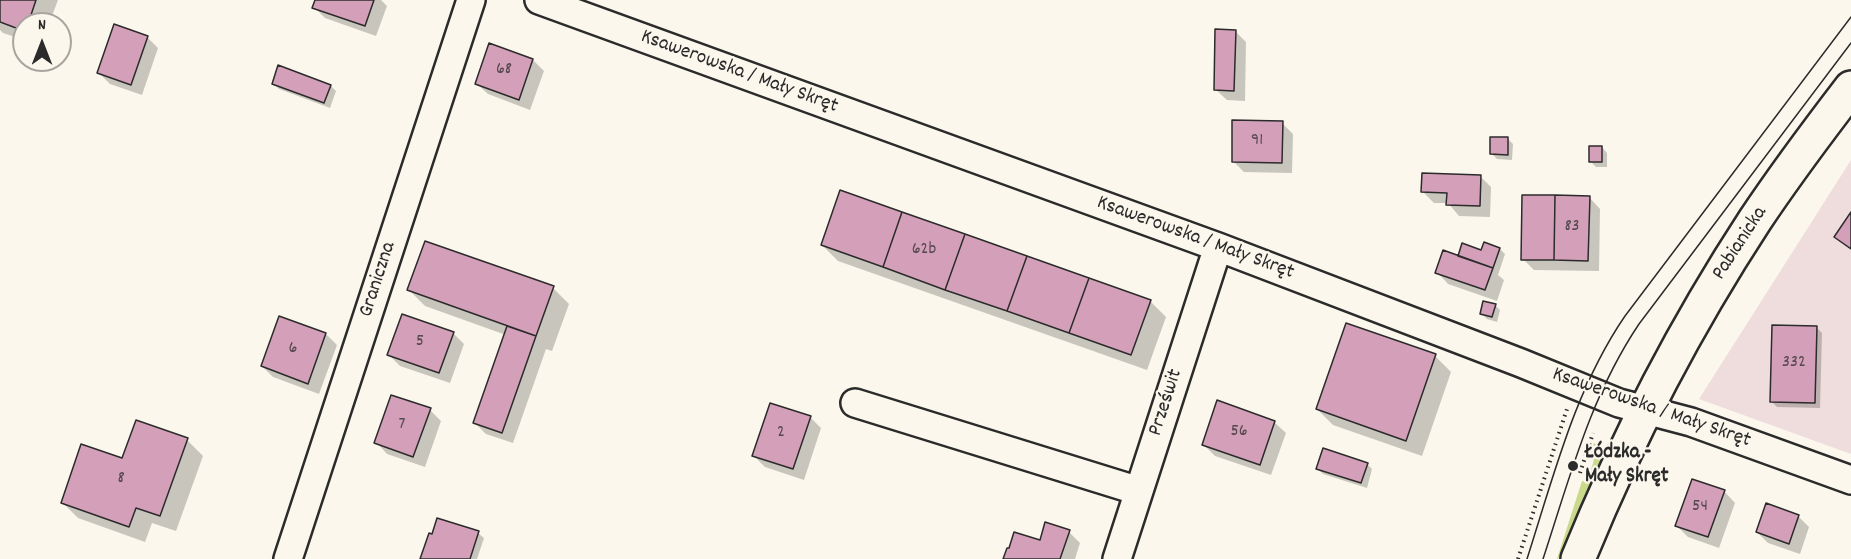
<!DOCTYPE html>
<html>
<head>
<meta charset="utf-8">
<style>
	body { margin:0 }
	#map { position:relative; width:1851px; height:559px; overflow:hidden; background:#fbf7ec; font-family:Dekko,sans-serif }
	canvas { display:block }
	.north { position:absolute; left:12px; top:12px; width:60px; height:60px; box-sizing:border-box; background:#fbf7ec; border:2px solid #a8a59f; border-radius:50%; rotate:0deg; font-size:16px; font-weight:700; line-height:24px; text-align:center; color:#2b2b2b }
	.north::after { content:''; display:block; margin:auto; width:21px; height:27px; background:#2b2b2b; clip-path:polygon(50% 0,100% 100%,50% 72%,0 100%) }
</style>
</head>
<body>
<div id="map">
<canvas width="1851" height="559"></canvas>
<div class="north">N</div>
</div>
<script>
const g = document.querySelector('canvas').getContext('2d');
g.lineJoin = 'round';
function paint(path, color) { g.fillStyle = color; g.fill(path, 'evenodd'); }
function stroke(path, color, width, dash) { g.strokeStyle = color; g.lineWidth = width; g.lineCap = dash ? 'butt' : 'round'; g.setLineDash(dash || []); g.stroke(path); }
function write(font, color, halo, rows, align = 'center') {
  g.font = font + ' Dekko,sans-serif'; g.lineWidth = 4.5; g.setLineDash([]); g.textBaseline = 'middle'; g.strokeStyle = halo; g.fillStyle = color; for (const [text, x, y, turn = 0] of rows) {
    g.save(); g.translate(x, y); g.rotate((+turn || 0) * Math.PI / 180); g.textAlign = isNaN(turn) ? turn : align; if (halo) g.strokeText(text, 0, 0); g.fillText(text, 0, 0); g.restore();
  }
}
paint(new Path2D(`
	M1851 160V454L1699 399Z`), '#efdddd');
paint(new Path2D(`
	M1594 443 1606 449 1558 559H1557L1582 481 1587 482 1594 460 1589 458Z`), '#cbd98d');
paint(new Path2D(`
	M0 0H58L49 24H24V40L3 33 0 30Z
	M316 0H381L387 6 376 36 325 18 314 7Z
	M1235 31 1246 42 1245 101 1227 100 1215 89Z
	M147 37 158 48 142 95 110 84 99 73Z
	M490 45 533 60 544 71 530 110 488 94 476 83Z
	M273 83 331 86 336 91 330 108 279 89Z
	M1282 123 1293 134 1292 173 1244 172 1233 161Z
	M1508 139 1513 144 1512 160 1497 159 1492 154Z
	M1602 147 1607 153V167H1596L1590 161Z
	M1480 176 1491 187 1490 217 1459 216 1448 203H1434L1423 192Z
	M1589 197 1600 209 1599 271 1534 270 1523 259Z
	M822 245 1150 301 1166 317 1147 370 838 261Z
	M1500 249 1505 254 1498 275 1504 280 1497 301 1448 284 1437 272 1459 257Z
	M553 288 569 304 552 351 546 349 513 443 486 434 475 423 506 335 425 306 409 290Z
	M1495 305 1500 310 1497 322 1487 319 1481 313Z
	M1816 327 1822 333 1820 408 1777 407 1772 402Z
	M453 333 464 344 450 383 400 366 389 355Z
	M326 334 337 345 319 394 273 377 262 366Z
	M1435 356 1451 372 1422 456 1333 425 1317 409Z
	M430 410 441 421 425 467 387 454 376 442Z
	M810 417 821 428 804 480 765 467 754 456Z
	M1274 422 1286 433 1271 475 1215 456 1204 445Z
	M187 440 203 456 176 531 152 523 145 542 78 518 62 502 123 460Z
	M1367 464 1372 469 1367 488 1323 474 1318 469Z
	M1724 491 1735 503 1719 548 1688 537 1677 526Z
	M1798 516 1809 527 1800 554 1768 543 1757 532Z
	M1069 532 1080 543 1075 559H1005L1041 542Z
	M478 533 484 538 477 559H422Z`), '#0003');
const building = new Path2D(`
	M0 0H36L28 24H24V31L0 22Z
	M315 0H374L365 26 312 8Z
	M114 24 148 36 131 85 97 73Z
	M1215 29 1236 30 1234 91 1214 90Z
	M489 43 533 59 519 100 475 84Z
	M278 65 331 85 324 103 272 84Z
	M1232 120 1283 121 1282 163 1232 162Z
	M1490 137H1508V155L1490 154Z
	M1589 146H1602V162H1589Z
	M1422 173 1481 175 1480 206 1446 205 1447 193 1421 192Z
	M840 190 902 212 883 267 821 245Z
	M1522 195H1555L1554 260H1521Z
	M1555 195 1590 196 1588 261 1554 260Z
	M902 212 965 234 945 290 883 267Z
	M1851 212V249L1834 237Z
	M965 234 1027 256 1007 311 945 290Z
	M425 241 554 286 536 336 407 290Z
	M1484 242 1500 248 1493 268 1458 256 1462 243 1481 250Z
	M1443 250 1493 268 1485 290 1435 273Z
	M1027 256 1089 278 1069 333 1007 311Z
	M1089 278 1151 300 1131 355 1069 333Z
	M1483 301 1496 304 1492 317 1480 314Z
	M402 314 454 332 439 373 387 355Z
	M279 316 326 333 308 384 261 366Z
	M1346 323 1436 354 1406 441 1316 409Z
	M1772 325 1817 326 1815 403 1770 402Z
	M507 326 536 336 502 433 473 423Z
	M391 395 431 408 413 457 374 443Z
	M1217 400 1275 421 1260 465 1202 445Z
	M770 403 811 416 793 469 752 456Z
	M136 420 188 438 160 516 136 508 129 527 61 503 81 444 122 458Z
	M1323 448 1368 463 1361 483 1316 469Z
	M1692 479 1725 490 1708 537 1675 526Z
	M1766 503 1799 515 1789 544 1756 532Z
	M437 518 479 531 470 559H420L429 533 432 534Z
	M1045 522 1070 530 1060 559H1003L1007 548H1009L1014 532 1040 540Z`);
paint(building, '#d4a0b9');
stroke(building, '#2b2b2b', 1.5);
const minor = new Path2D(`
	M539 0 1218 247 1521 363 1619 403 1691 422 1851 480
	M855 403 1139 491
	M288 559 471 0
	M1117 559 1218 247`);
const major = new Path2D(`
	M1578 559C1626 441 1685 327 1755 220 1785 175 1818 131 1851 88`);
stroke(minor, '#2b2b2b', 32);
stroke(major, '#2b2b2b', 38);
stroke(new Path2D(`
	M1580 473 1593 433
	M1518 559 1567 409`), '#2b2b2b', 4, [1.5, 4.5]);
stroke(minor, '#fbf7ec', 27);
stroke(major, '#fbf7ec', 33);
stroke(new Path2D(`
	M1527 559C1554 475 1575 389 1625 316L1851 17
	M1543 559C1570 477 1590 397 1639 324L1851 43`), '#2b2b2b', 1.5);
for (const [x, y, r, color] of [
	[1573,466,6,"#2b2b2b"]
]) { const dot = new Path2D(); dot.arc(x, y, r, 0, 2 * Math.PI); g.fillStyle = color; g.fill(dot); stroke(dot, '#fbf7ec', 2); }
write('18px', '#55484e', null, [
	["68",504,71],
	["91",1257,142],
	["83",1572,228],
	["62b",924,251],
	["5",420,343],
	["6",293,350],
	["332",1794,364],
	["7",402,426],
	["56",1239,433],
	["2",781,434],
	["8",121,480],
	["54",1700,508]
]);
write('21px', '#2b2b2b', '#fbf7ec', [
	["Ksawerowska / Mały Skręt",739,73,20],
	["Ksawerowska / Mały Skręt",1195,239,20],
	["Pabianicka",1741,244,-57],
	["Graniczna",379,280,-72],
	["Prześwit",1167,403,-72],
	["Ksawerowska / Mały Skręt",1651,409,19]
]);
write('bold 21px', '#2b2b2b', '#fbf7ec', [
	["Łódzka -",1585,454],
	["Mały Skręt",1585,478]
], 'left');
</script>
</body>
</html>
